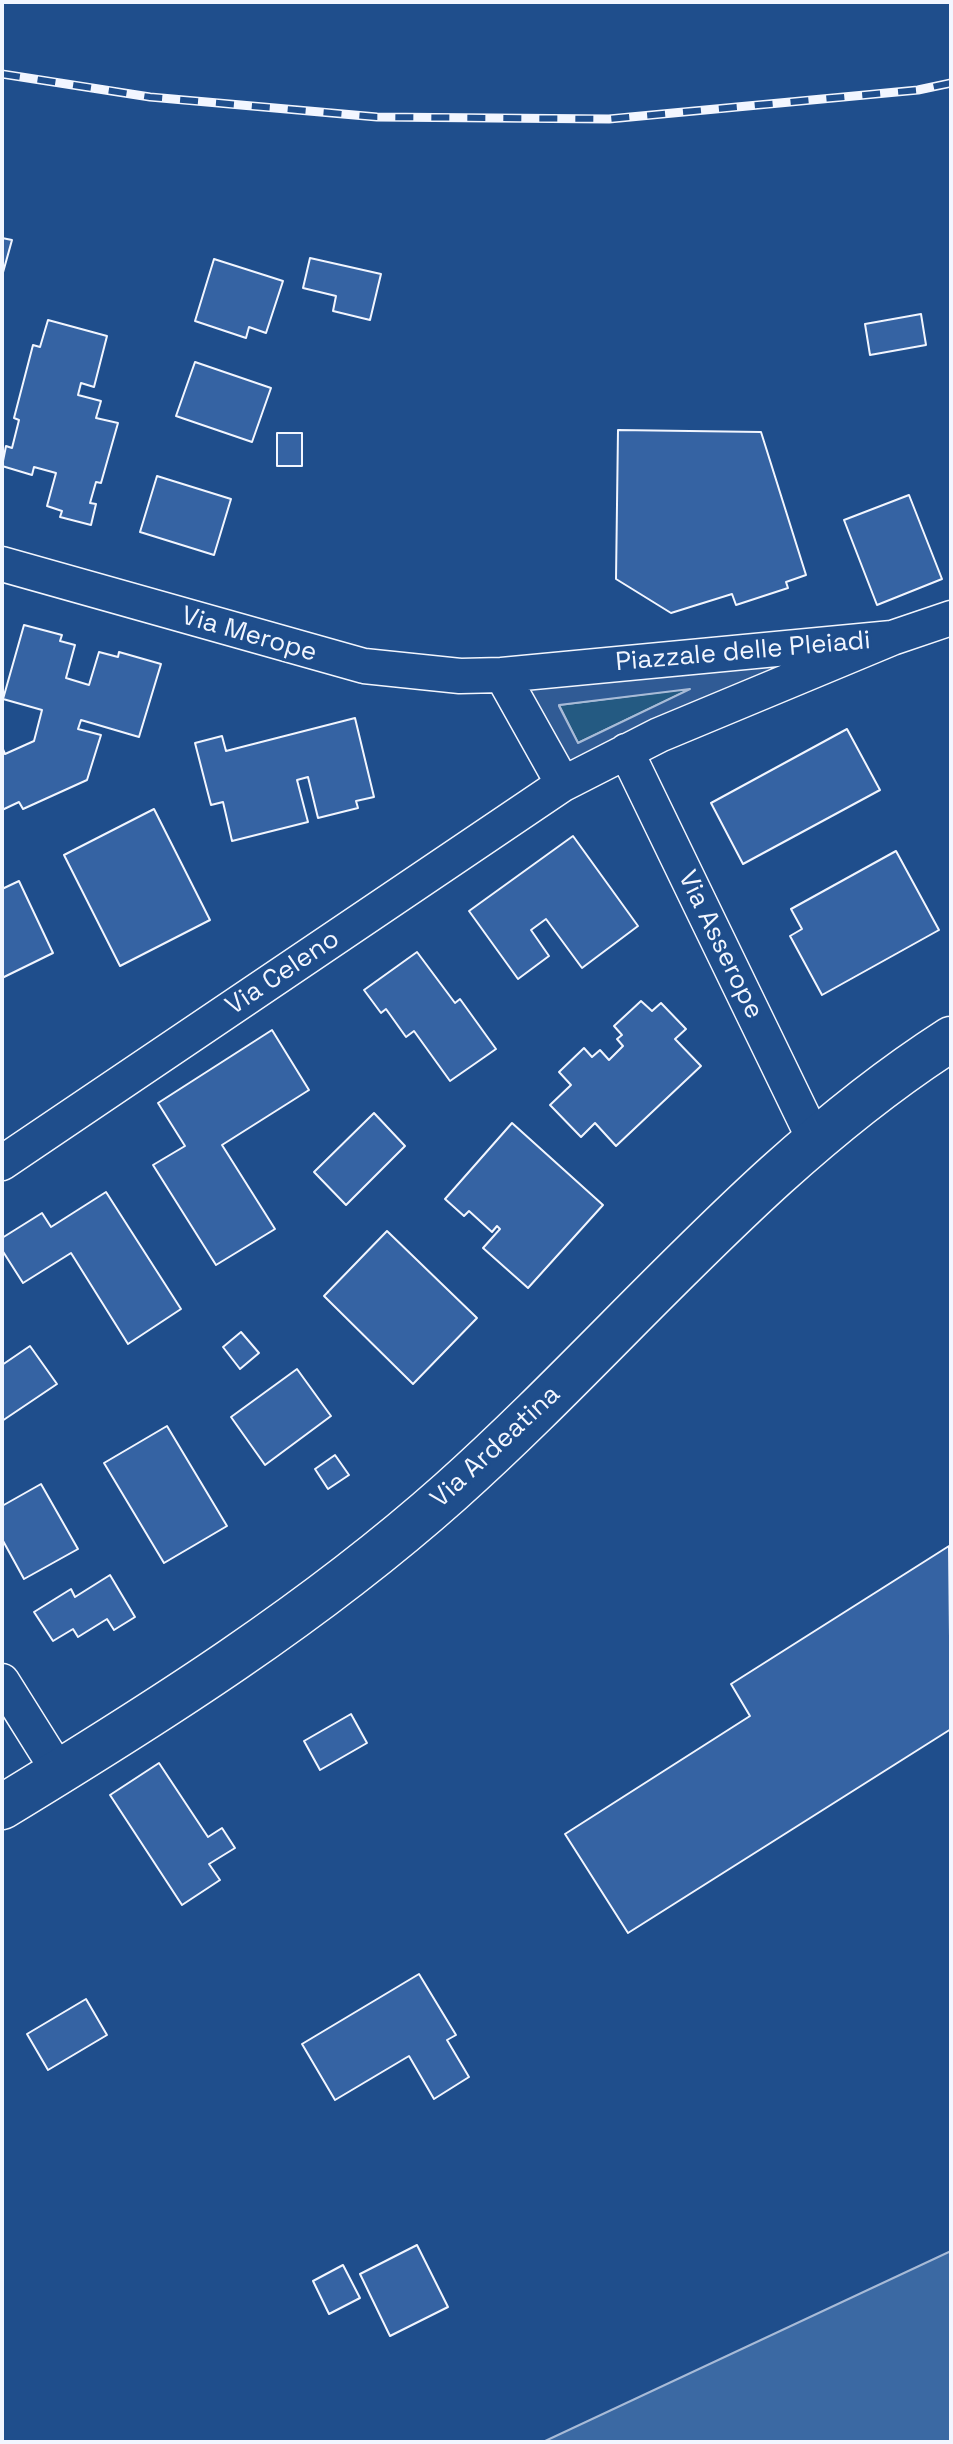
<!DOCTYPE html>
<html>
<head>
<meta charset="utf-8">
<style>
	body { margin:0 }
	#map { position:relative; width:953px; height:2444px; overflow:hidden; background:#1f4e8c; font-family:"Space Grotesk",sans-serif }
	canvas { display:block }
	.frame { position:absolute; inset:0; border:4px solid #f2f6ff; pointer-events:none }
</style>
</head>
<body>
<div id="map">
<canvas width="953" height="2444"></canvas>
<div class="frame"></div>
</div>
<script>
const g = document.querySelector('canvas').getContext('2d');
g.lineJoin = 'round';
function paint(path, color) { g.fillStyle = color; g.fill(path, 'evenodd'); }
function stroke(path, color, width, dash) { g.strokeStyle = color; g.lineWidth = width; g.lineCap = dash ? 'butt' : 'round'; g.setLineDash(dash || []); g.stroke(path); }
function write(font, color, halo, rows, align = 'center') {
  g.font = font + ' "Space Grotesk",sans-serif'; g.lineWidth = 6; g.setLineDash([]); g.textBaseline = 'middle'; g.strokeStyle = halo; g.fillStyle = color; for (const [text, x, y, turn = 0] of rows) {
    g.save(); g.translate(x, y); g.rotate((+turn || 0) * Math.PI / 180); g.textAlign = isNaN(turn) ? turn : align; if (halo) g.strokeText(text, 0, 0); g.fillText(text, 0, 0); g.restore();
  }
}
const green = new Path2D(`
	M693 688 578 743 559 705Z`);
paint(green, '#245a82');
stroke(green, '#a8bbd7', 2);
const parking = new Path2D(`
	M892 638 563 784 502 675ZM690 689 578 743 559 706V705Z`);
paint(parking, '#305b95');
stroke(parking, '#a8bbd7', 2);
const water = new Path2D(`
	M951 2251V2442H543Z`);
paint(water, '#3b69a3');
stroke(water, '#a8bbd7', 2);
const building = new Path2D(`
	M2 238 12 240 2 276Z
	M310 258 381 274 370 320 333 311 336 296 303 288Z
	M214 259 283 281 266 333 249 327 246 338 195 321Z
	M921 314 926 345 870 355 865 324Z
	M48 320 107 336 94 387 81 383 78 395 101 401 96 418 118 423 101 483 96 482 90 503 96 504 91 525 60 517 62 511 47 506 56 473 34 467 32 475 2 466 6 446 12 448 19 420 14 418 33 345 40 347Z
	M195 362 271 388 252 442 176 416Z
	M618 430 761 432 806 575 786 582 788 588 736 605 732 594 671 613 616 579Z
	M277 433H302V466H277Z
	M157 476 231 499 214 555 140 532Z
	M909 495 942 579 877 605 844 520Z
	M24 625 62 635 60 641 75 645 66 678 89 685 99 652 118 657 119 652 161 664 139 737 81 720 78 729 101 735 87 780 23 809 19 802 2 810V747L5 754 34 741 42 710 3 699Z
	M355 718 374 797 356 801 358 808 318 818 308 777 297 780 308 822 232 841 223 802 211 805 195 743 222 736 226 751Z
	M847 729 880 790 743 864 711 803Z
	M154 809 210 920 120 966 64 855Z
	M573 836 638 926 582 968 546 919 531 930 549 956 518 979 469 911Z
	M896 851 939 930 822 995 790 936 802 929 791 909Z
	M19 881 53 953 2 978V889Z
	M417 952 455 1003 460 999 496 1049 450 1081 414 1031 406 1037 386 1009 381 1013 364 990Z
	M641 1001 652 1011 661 1003 686 1029 675 1039 701 1066 616 1146 595 1123 581 1137 550 1105 571 1085 559 1072 584 1048 592 1057 600 1050 609 1060 623 1046 617 1039 622 1035 614 1026Z
	M272 1030 309 1090 222 1145 275 1229 216 1265 153 1165 185 1146 158 1103Z
	M374 1113 405 1146 346 1205 314 1172Z
	M512 1123 603 1205 528 1288 483 1248 500 1229 497 1226 492 1232 469 1211 464 1216 445 1199Z
	M106 1192 181 1309 128 1344 71 1253 23 1283 2 1250V1238L42 1213 51 1227Z
	M387 1231 477 1318 413 1384 324 1296Z
	M241 1332 259 1353 240 1369 223 1347Z
	M30 1346 57 1384 2 1421V1365Z
	M297 1369 331 1416 265 1465 231 1417Z
	M167 1426 227 1526 164 1563 104 1463Z
	M335 1455 349 1475 328 1489 315 1469Z
	M41 1484 78 1549 24 1579 2 1539V1506Z
	M949 1546 951 1729 628 1933 565 1834 750 1716 731 1684Z
	M110 1575 135 1617 114 1630 107 1619 78 1637 73 1629 53 1641 34 1612 71 1589 75 1597Z
	M351 1714 367 1743 320 1770 304 1741Z
	M159 1763 208 1837 222 1828 235 1848 209 1864 220 1880 182 1905 110 1795Z
	M419 1974 456 2035 447 2040 469 2077 434 2099 409 2056 335 2100 302 2044Z
	M86 1999 107 2035 48 2070 27 2034Z
	M417 2245 448 2307 390 2336 360 2274Z
	M343 2265 360 2298 329 2314 313 2281Z`);
paint(building, '#3563a3');
stroke(building, '#f2f6ff', 2);
const street = new Path2D(`
	M2 564 364 666 460 676 502 675
	M892 638 951 618
	M626 751 814 1139
	M2 1163 563 784 659 735 892 638 502 675 563 784
	M2 1681 59 1772`);
const secondary = new Path2D(`
	M2 1807C158 1712 313 1614 450 1492 618 1342 759 1162 951 1039`);
stroke(street, '#f2f6ff', 37);
stroke(secondary, '#f2f6ff', 47);
stroke(street, '#1f4e8c', 34);
stroke(secondary, '#1f4e8c', 44);
const rail = new Path2D(`
	M2 74 150 97 377 117 609 119 918 90 951 83`);
stroke(rail, '#f2f6ff', 9);
stroke(rail, '#1f4e8c', 6, [18]);
write('26px', '#f2f6ff', '#1f4e8c', [
	["Via Merope",249,635,16],
	["Piazzale delle Pleiadi",743,652,-5],
	["Via Asserope",720,945,64],
	["Via Celeno",283,973,-34],
	["Via Ardeatina",496,1447,-43]
]);
</script>
</body>
</html>
